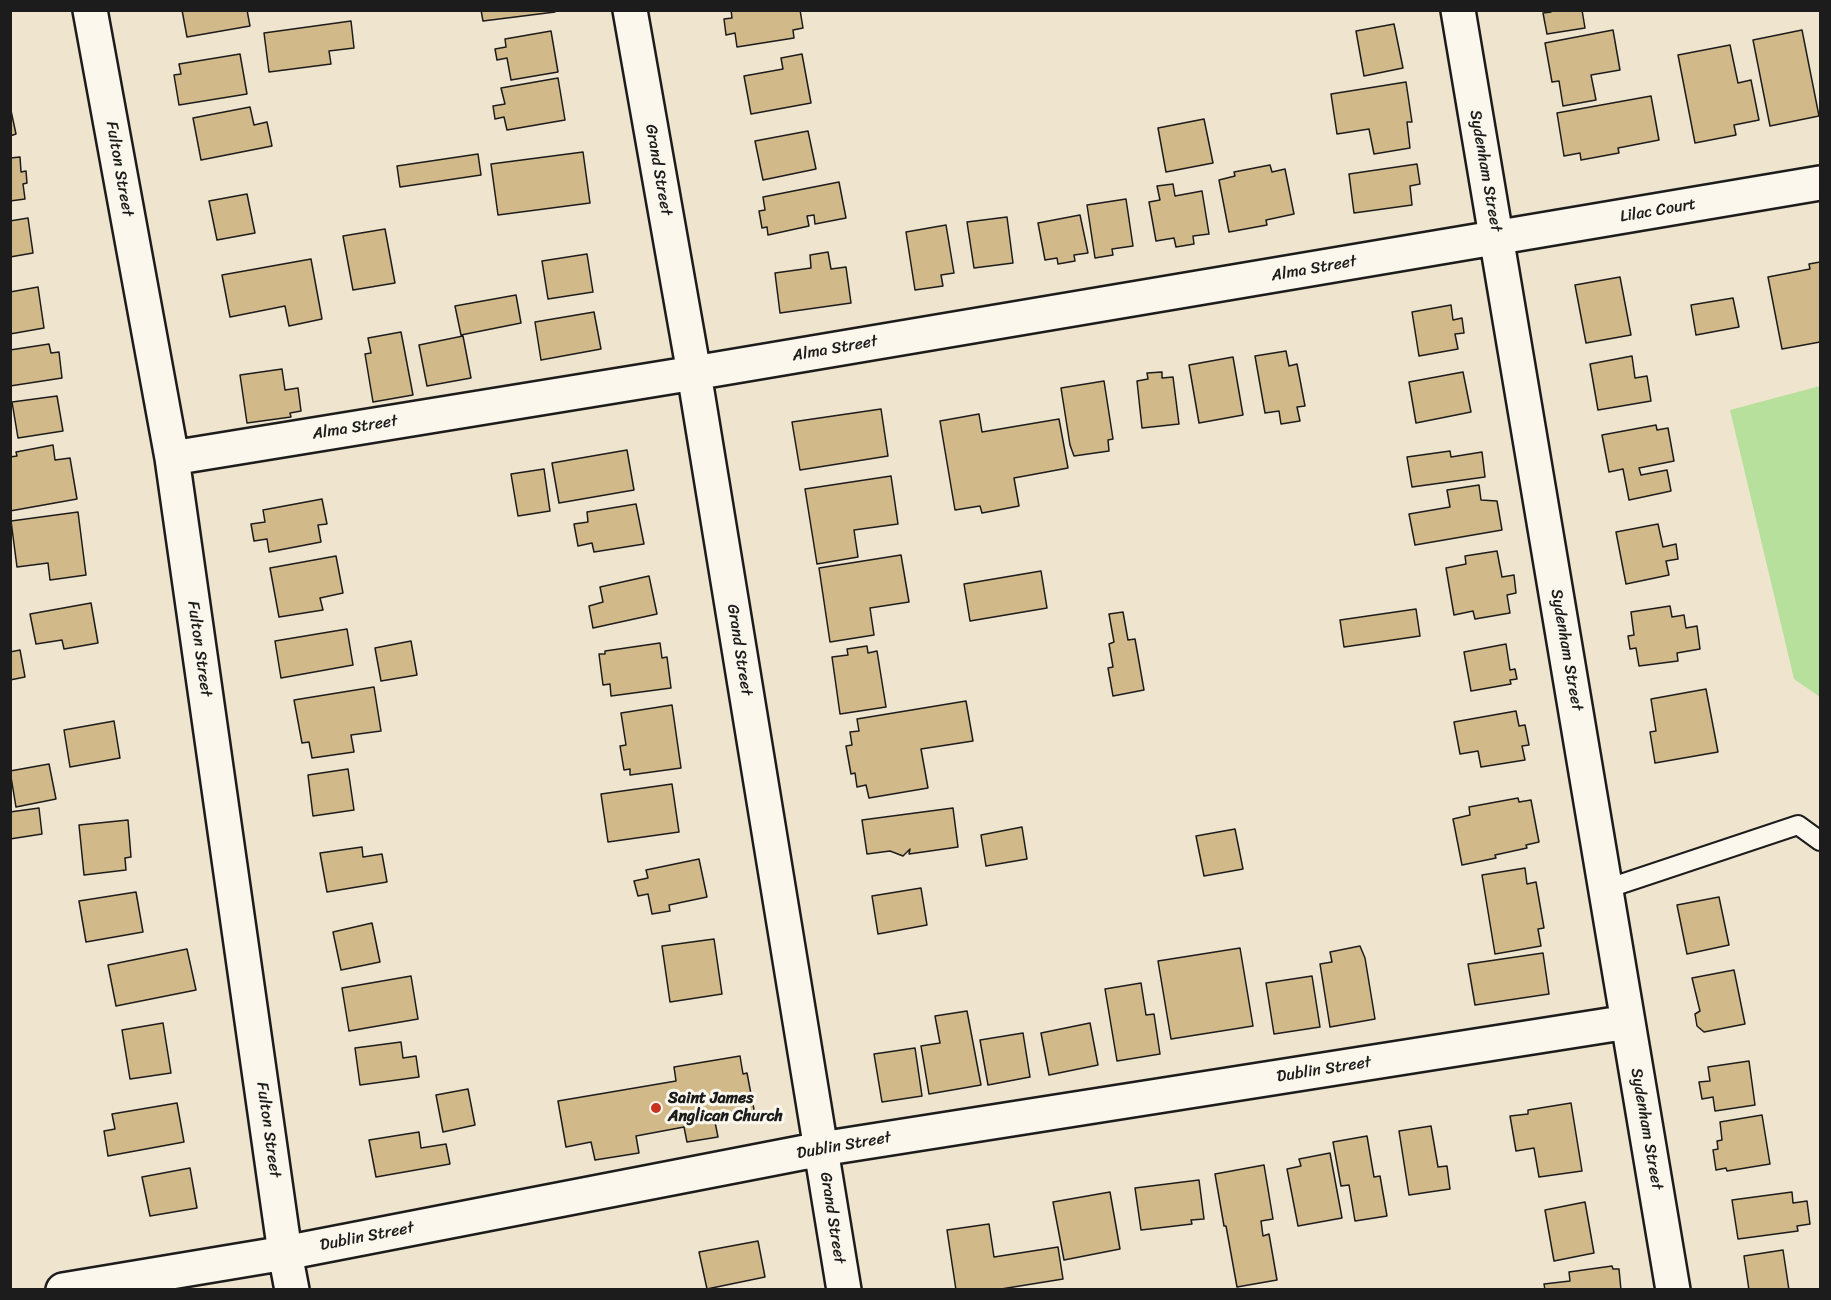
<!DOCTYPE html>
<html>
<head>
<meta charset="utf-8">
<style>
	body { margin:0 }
	#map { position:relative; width:1831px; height:1300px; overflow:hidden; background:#efe4ce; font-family:Sriracha,sans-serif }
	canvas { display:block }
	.frame { position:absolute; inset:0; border:12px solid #1c1c1c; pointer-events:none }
</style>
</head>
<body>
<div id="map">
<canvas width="1831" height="1300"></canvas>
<div class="frame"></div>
</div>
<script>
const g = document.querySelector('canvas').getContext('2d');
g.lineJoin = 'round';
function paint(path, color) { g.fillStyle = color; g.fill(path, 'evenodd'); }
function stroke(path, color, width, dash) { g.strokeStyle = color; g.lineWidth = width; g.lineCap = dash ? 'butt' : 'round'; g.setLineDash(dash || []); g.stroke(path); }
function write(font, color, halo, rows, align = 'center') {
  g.font = font + ' Sriracha,sans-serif'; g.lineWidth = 6; g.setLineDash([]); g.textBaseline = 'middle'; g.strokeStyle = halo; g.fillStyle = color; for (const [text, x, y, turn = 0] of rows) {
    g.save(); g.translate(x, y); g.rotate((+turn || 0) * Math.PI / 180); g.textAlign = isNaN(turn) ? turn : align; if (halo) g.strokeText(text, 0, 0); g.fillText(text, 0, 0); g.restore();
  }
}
paint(new Path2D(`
	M1820 386V697L1794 679 1730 410Z`), '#b7e09c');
const building = new Path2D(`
	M182 10H247L250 26 187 37Z
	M481 10H555V12L483 21Z
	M731 10H800L803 28 793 30 794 38 737 47 735 33 726 35 724 19 732 18Z
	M1550 10H1582L1585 28 1547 34 1543 13 1551 12Z
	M351 21 354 48 329 51 331 64 269 72 264 33Z
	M1394 24 1403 68 1364 76 1356 31Z
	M1613 30 1620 70 1591 75 1596 100 1563 106 1559 81 1552 82 1545 43Z
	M1802 30 1819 116 1770 126 1753 40Z
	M551 31 558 72 511 80 507 58 497 60 495 49 506 47 505 39Z
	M1730 45 1738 83 1751 80 1759 120 1734 125 1736 135 1695 143 1678 55Z
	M240 54 247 94 179 105 174 75 181 74 179 64Z
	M802 54 811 103 751 114 744 76 783 69 781 58Z
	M558 78 565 120 507 130 504 117 495 119 493 106 505 104 501 88Z
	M1406 82 1412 122H1407L1410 148 1374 154 1369 129 1337 134 1331 94Z
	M1651 96 1659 140 1618 148 1619 153 1581 160 1580 153 1564 156 1557 113Z
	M10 106 16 134 10 136Z
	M250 107 254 125 267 122 272 146 201 160 193 118Z
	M1204 119 1213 163 1166 172 1158 128Z
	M808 131 816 169 763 180 755 141Z
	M583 152 590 203 498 215 491 164Z
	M478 154 481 175 400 187 397 166Z
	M20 157 21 172 26 171 27 183 23 184 25 199 10 201V158Z
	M1417 164 1420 184 1410 186 1412 205 1354 213 1349 174Z
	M1270 165 1272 172 1285 169 1294 214 1266 220 1267 225 1229 232 1219 180 1235 176 1234 172Z
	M839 182 846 218 815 224 814 215 807 216 809 226 768 235 767 227 762 228 759 211 765 210 763 197Z
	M1173 184 1175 196 1202 191 1209 234 1193 236 1194 244 1176 247 1174 238 1156 241 1149 202 1160 200 1157 186Z
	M247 194 255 233 217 240 209 201Z
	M1126 199 1133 246 1112 249 1113 255 1095 258 1087 205Z
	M1080 215 1088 253 1074 255 1075 261 1058 264 1057 258 1045 260 1038 223Z
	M1007 217 1013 263 974 268 967 222Z
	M28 218 33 253 10 257V221Z
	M946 225 954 273 941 275 943 286 915 290 906 232Z
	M385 229 395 283 353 290 343 236Z
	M828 252 831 269 846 267 851 303 780 313 775 273 811 268 810 255Z
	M587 254 593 292 548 299 542 261Z
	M311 259 322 319 289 326 285 306 230 317 222 275Z
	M1820 262V342L1782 349 1768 277 1810 269 1809 264Z
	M1620 277 1631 335 1586 343 1575 285Z
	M38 287 44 328 10 334V292Z
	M516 295 521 323 461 335 455 306Z
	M1733 298 1739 327 1696 335 1691 305Z
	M1451 305 1453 320 1462 318 1464 333 1455 334 1458 349 1419 356 1412 312Z
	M594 312 601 349 541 360 535 322Z
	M401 332 413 395 373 402 365 354 371 353 368 338Z
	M463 336 471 378 427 386 419 345Z
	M49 344 51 353 59 352 62 378 10 386V350Z
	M1286 351 1289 366 1297 364 1305 406 1297 407 1300 421 1281 424 1279 411 1265 413 1255 356Z
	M1632 356 1635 378 1647 376 1651 401 1598 410 1590 364Z
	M1233 357 1243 415 1199 423 1189 365Z
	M282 369 285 390 298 388 301 411 290 413 291 417 247 423 240 375Z
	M1162 372V378L1173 377 1179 424 1142 428 1137 381 1148 379 1147 373Z
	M1463 372 1471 412 1416 423 1409 382Z
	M1104 381 1113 439 1108 440 1109 451 1074 456 1070 445 1061 388Z
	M57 396 63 431 18 438 12 402Z
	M881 409 888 456 800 470 792 422Z
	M979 414 982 432 1059 419 1068 468 1014 478 1019 506 982 513 980 506 955 510 940 421Z
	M1656 425 1657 430 1668 428 1674 461 1639 468 1641 475 1667 470 1671 491 1629 500 1623 469 1609 472 1602 435Z
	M53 445 55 460 70 458 77 499 10 511V457L17 456 16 452Z
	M627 450 634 490 559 503 552 463Z
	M1450 451 1451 457 1482 452 1485 477 1412 487 1407 457Z
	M544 469 550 511 518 516 511 474Z
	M891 476 898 524 854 530 858 557 817 564 805 489Z
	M1479 485 1481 500 1497 501 1502 530 1415 545 1409 514 1450 507 1447 490Z
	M322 499 327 524 318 525 321 542 269 552 267 539 254 541 251 524 265 522 263 510Z
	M636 504 644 544 594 552 592 543 578 546 574 524 588 522 587 512Z
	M78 512 86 575 50 580 48 563 17 567 11 521Z
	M1658 524 1663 547 1676 544 1678 559 1666 561 1669 575 1626 584 1616 532Z
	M1497 551 1502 577 1514 575 1516 593 1507 595 1510 613 1475 619 1473 611 1454 615 1446 568 1466 564 1465 556Z
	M901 555 909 602 870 608 874 635 830 642 819 568Z
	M336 556 343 593 320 598 323 610 279 617 270 568Z
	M1041 571 1047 608 970 621 964 584Z
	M649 576 657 614 593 628 589 606 603 602 600 587Z
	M91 603 98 643 64 649 62 640 36 644 30 614Z
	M1670 606 1672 617 1684 615 1686 628 1697 626 1700 649 1677 653 1678 661 1639 666 1636 648 1630 649 1628 636 1634 635 1631 612Z
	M1416 609 1420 636 1344 647 1340 620Z
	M1123 612 1128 640 1135 639 1144 690 1113 696 1108 668 1113 667 1109 644 1114 642 1109 614Z
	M347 629 353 665 281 678 275 641Z
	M411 641 417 675 381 681 375 648Z
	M660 643 662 658 667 657 671 688 611 696 610 684 603 685 599 654H605V651Z
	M1506 644 1510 670 1515 669 1517 679 1510 680 1511 684 1471 691 1464 652Z
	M867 646 868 653 877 651 886 707 840 714 832 657 848 655 847 649Z
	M20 650 25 677 10 680V652Z
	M374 687 381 731 351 735 354 752 312 758 309 742 302 743 294 700Z
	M1706 689 1718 752 1655 763 1650 732 1656 731 1651 699Z
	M966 701 973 741 921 749 928 788 869 798 866 785 857 787 855 773 851 774 846 746 852 745 850 732 859 731 857 719Z
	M672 705 681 768 630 775V769L624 770 620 746 626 745 621 713Z
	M1516 711 1519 726 1525 725 1529 745 1522 746 1525 760 1481 767 1478 751 1460 754 1454 722Z
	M114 721 120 758 70 767 64 730Z
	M49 764 56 799 16 807 10 771Z
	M348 769 354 810 313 816 308 775Z
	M672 784 679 832 608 842 601 794Z
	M1518 798 1519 802 1531 800 1539 842 1526 845 1527 848 1495 855 1496 858 1462 865 1453 819 1470 815 1469 807Z
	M39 808 42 834 10 839V812Z
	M953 808 958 847 909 854 910 849 903 856 890 851 867 854 862 820Z
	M128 820 131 857 125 858 126 870 84 875 79 825Z
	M1022 827 1027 859 986 866 981 835Z
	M1235 829 1243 869 1204 876 1196 836Z
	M362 847 363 857 382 854 387 882 327 892 320 853Z
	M699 859 707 897 669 905 670 911 652 914 648 894 638 896 634 881 648 878 646 870Z
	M1525 868 1527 884 1536 882 1544 928 1538 929 1541 946 1495 954 1482 875Z
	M921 888 927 925 878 934 872 896Z
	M136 892 143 932 86 942 79 901Z
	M1719 897 1729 945 1687 954 1677 905Z
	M372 923 380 962 341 970 333 932Z
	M714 939 722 994 670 1002 662 946Z
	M1360 946 1365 958 1375 1019 1330 1027 1320 964 1332 962 1330 952Z
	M1240 948 1253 1026 1171 1039 1158 961Z
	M187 949 196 990 116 1006 108 965Z
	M1543 953 1549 994 1475 1005 1468 964Z
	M1734 970 1745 1024 1704 1032 1697 1026 1695 1014 1700 1011 1692 978Z
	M411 976 418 1019 349 1031 342 988Z
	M1312 976 1320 1027 1274 1034 1266 983Z
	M1141 983 1146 1015 1154 1014 1160 1054 1117 1061 1105 989Z
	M967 1011 981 1085 929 1094 921 1046 940 1043 935 1016Z
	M163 1023 171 1073 130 1079 122 1030Z
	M1090 1023 1098 1065 1049 1075 1041 1033Z
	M1023 1033 1030 1077 988 1085 980 1040Z
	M401 1042 403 1058 416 1056 419 1077 360 1085 355 1048Z
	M915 1048 922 1096 882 1102 874 1054Z
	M740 1056 743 1074 747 1073 755 1115 715 1122 718 1137 687 1142 684 1127 636 1136 639 1153 595 1160 591 1142 566 1147 558 1101 676 1081 674 1067Z
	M1749 1061 1755 1105 1715 1111 1713 1097 1702 1099 1699 1082 1710 1081 1708 1067Z
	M468 1089 475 1125 443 1132 436 1095Z
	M177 1103 184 1142 108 1156 104 1131 115 1129 112 1114Z
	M1571 1103 1582 1171 1539 1177 1534 1148 1516 1151 1510 1116 1528 1114V1110Z
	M1762 1115 1770 1164 1727 1171 1726 1168 1716 1170 1713 1150 1718 1149 1717 1141 1722 1140 1720 1122Z
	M1431 1126 1438 1167 1447 1166 1450 1189 1409 1195 1399 1131Z
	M419 1132 421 1148 446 1144 450 1164 376 1177 369 1140Z
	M1367 1136 1374 1177 1380 1176 1387 1216 1355 1221 1349 1185 1341 1186 1333 1142Z
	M1330 1153 1342 1218 1298 1226 1287 1169 1301 1166 1299 1159Z
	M1264 1165 1273 1219 1261 1221 1263 1236 1269 1234 1277 1280 1237 1287 1226 1226H1224L1215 1174Z
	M190 1168 197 1208 150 1216 142 1177Z
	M1199 1180 1204 1219 1191 1220 1192 1224 1141 1230 1135 1188Z
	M1110 1192 1120 1249 1064 1260 1053 1202Z
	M1792 1192 1793 1203 1807 1201 1810 1224 1797 1226 1798 1231 1738 1239 1732 1200Z
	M1585 1202 1594 1253 1554 1261 1545 1210Z
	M989 1224 994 1257 1058 1247 1063 1279 995 1290H956L947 1230Z
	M758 1241 765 1277 707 1289 699 1252Z
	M1783 1250 1789 1290H1749L1744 1256Z
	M1612 1266 1613 1269H1619L1621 1290H1545L1544 1284 1570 1281 1569 1272Z`);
paint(building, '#d2b989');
stroke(building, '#1c1c1c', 1.5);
const service = new Path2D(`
	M1606 889 1798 825 1820 841`);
const minor = new Path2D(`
	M90 10 172 458 285 1253 292 1290
	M630 10 694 373 844 1290
	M1458 10 1673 1290
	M172 458 694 373 1820 183
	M63 1290 285 1253 821 1149 1628 1022`);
stroke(service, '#1c1c1c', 22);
stroke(minor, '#1c1c1c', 38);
stroke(service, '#fbf7ec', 18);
stroke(minor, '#fbf7ec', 33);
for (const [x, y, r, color] of [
	[656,1108,6,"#c8321e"]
]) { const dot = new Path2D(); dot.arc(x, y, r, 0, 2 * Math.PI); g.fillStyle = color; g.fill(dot); stroke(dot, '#fbf7ec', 2); }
write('16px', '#1c1c1c', '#fbf7ec', [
	["Fulton Street",119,169,80],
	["Grand Street",658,170,80],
	["Sydenham Street",1485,171,80],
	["Lilac Court",1658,211,-10],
	["Alma Street",1314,269,-10],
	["Alma Street",835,349,-10],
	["Alma Street",355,428,-9],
	["Fulton Street",199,649,82],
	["Grand Street",739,650,81],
	["Sydenham Street",1566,650,80],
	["Dublin Street",1324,1070,-9],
	["Sydenham Street",1646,1129,80],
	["Fulton Street",268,1130,82],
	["Dublin Street",844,1146,-10],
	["Grand Street",832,1218,81],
	["Dublin Street",367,1237,-11]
]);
write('bold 16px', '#1c1c1c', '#fbf7ec', [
	["Saint James",668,1099],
	["Anglican Church",668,1117]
], 'left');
</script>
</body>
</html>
